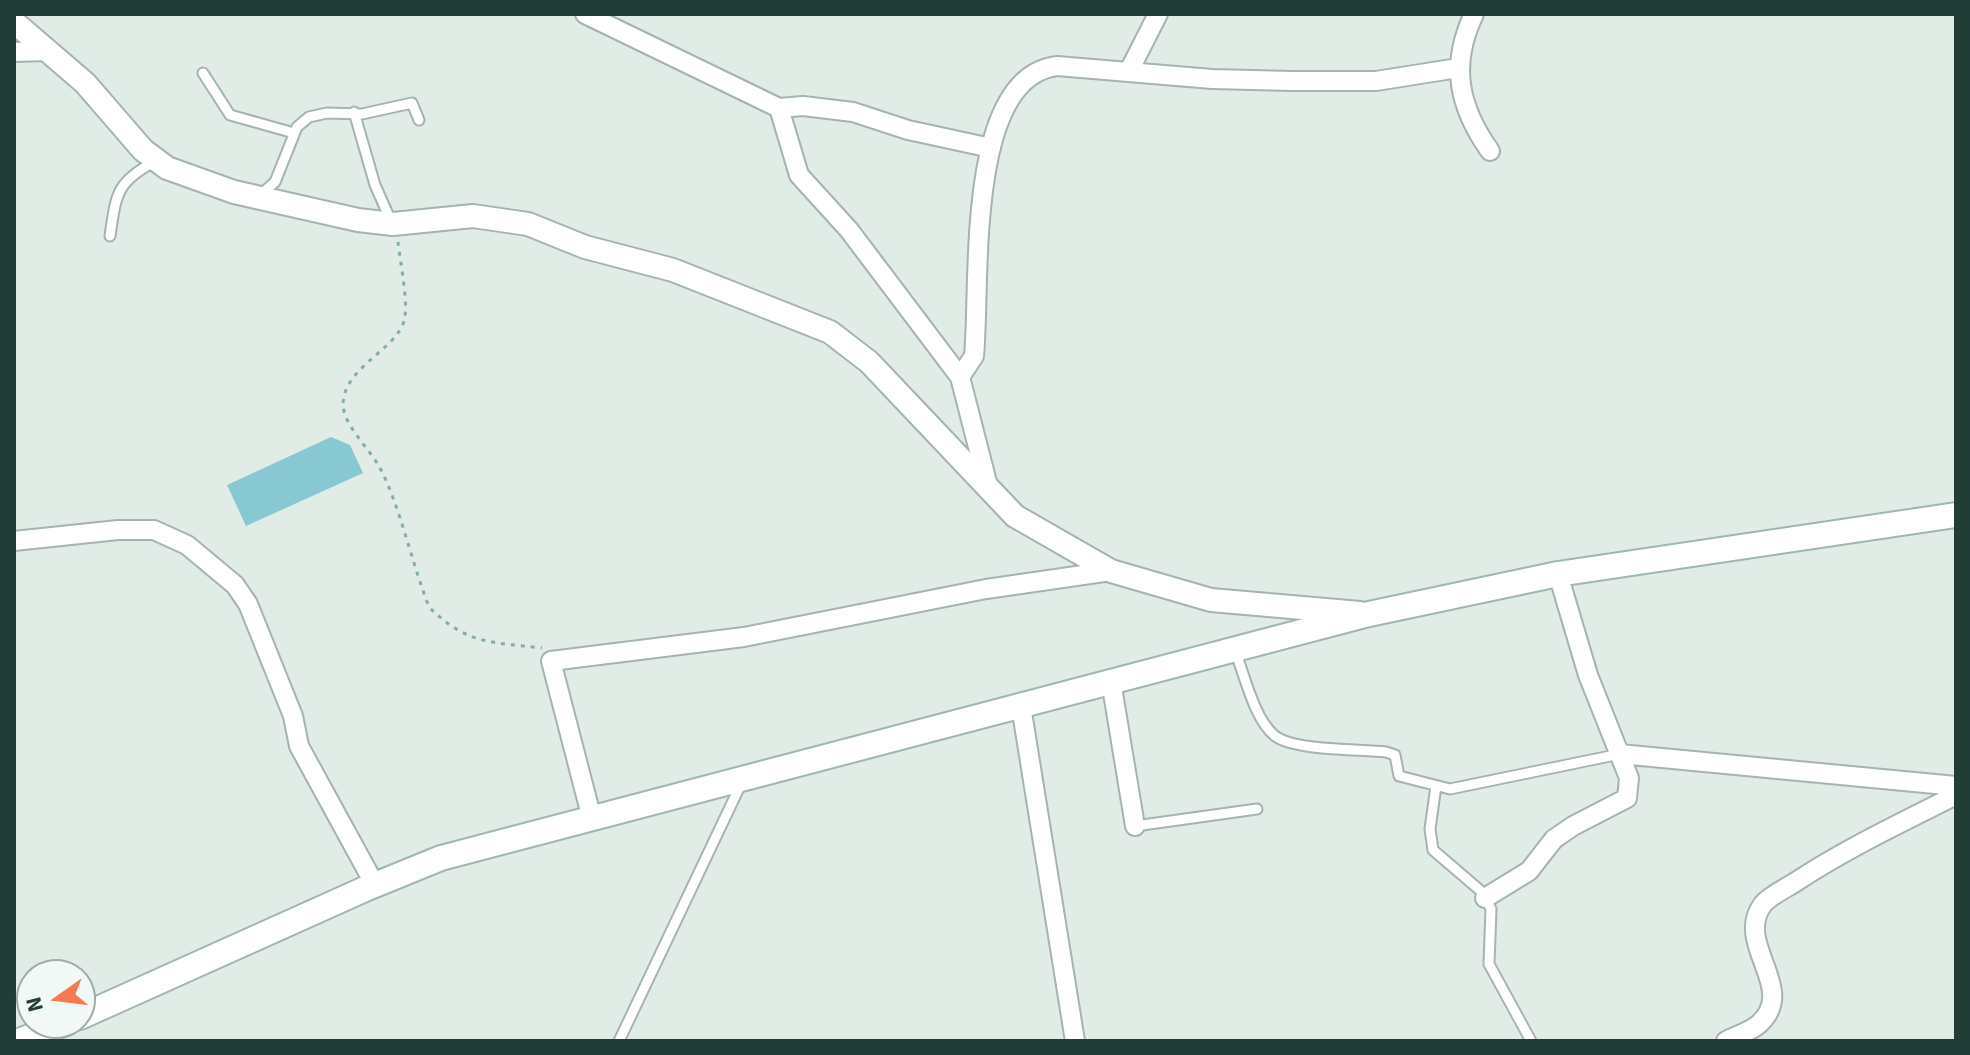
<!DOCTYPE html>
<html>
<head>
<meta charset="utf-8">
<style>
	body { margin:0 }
	#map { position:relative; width:1970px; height:1055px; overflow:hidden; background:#e1ece7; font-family:"Source Sans 3",sans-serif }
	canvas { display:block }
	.frame { position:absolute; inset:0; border:16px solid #213d35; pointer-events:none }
	.north { position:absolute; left:16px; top:959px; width:80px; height:80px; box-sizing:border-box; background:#f1f8f5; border:2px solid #9eada8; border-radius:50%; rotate:256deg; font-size:22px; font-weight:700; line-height:32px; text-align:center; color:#213d35 }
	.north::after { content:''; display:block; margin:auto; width:28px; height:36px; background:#f57a55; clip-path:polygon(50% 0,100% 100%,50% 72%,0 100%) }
</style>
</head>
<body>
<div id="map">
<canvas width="1970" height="1055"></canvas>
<div class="frame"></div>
<div class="north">N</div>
</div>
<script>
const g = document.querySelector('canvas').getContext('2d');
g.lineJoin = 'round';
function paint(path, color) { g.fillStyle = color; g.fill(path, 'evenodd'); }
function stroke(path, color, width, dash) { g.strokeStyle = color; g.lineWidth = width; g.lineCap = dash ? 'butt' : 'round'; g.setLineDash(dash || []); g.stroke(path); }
paint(new Path2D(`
	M331 437 350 445 363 473 246 526 227 485Z`), '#87c8d2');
const service = new Path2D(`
	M203 73 230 115 294 133
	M354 112 375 185 391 221
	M259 196 275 182 297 127 309 117 327 113 362 114 412 103 419 120
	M110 236C116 195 116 182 154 162
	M1235 651C1245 676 1254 719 1275 736 1295 751 1360 749 1386 752L1395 755 1399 776 1450 789 1620 754
	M1436 786 1430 829 1433 850 1482 892 1491 909 1489 964 1531 1041
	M1135 826 1257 809
	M619 1041 741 784`);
const minor = new Path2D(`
	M585 14 779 108 803 106 853 112 908 130 991 148
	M1474 14C1450 64 1458 106 1490 151
	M14 52 49 51
	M1129 71 1158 14
	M779 108 799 175 849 230 960 377 989 490
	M960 377 974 356C981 286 964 77 1057 66L1212 79 1292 81H1376L1458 68
	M14 541 118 530H154L187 545 235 585 248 604 293 716 299 746 375 885
	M1111 681 1135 826
	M1021 706 1075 1041
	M1620 754 1956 786
	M592 819 551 661 744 637 986 589 1111 571
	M1485 898 1529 871 1554 839 1573 826 1627 798 1629 778 1588 675 1558 574
	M1726 1041C1735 1036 1750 1032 1759 1024 1799 988 1733 944 1763 904 1770 896 1784 889 1794 883 1845 849 1901 823 1956 795`);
const tertiary = new Path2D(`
	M14 22 85 83 143 150 167 168 234 192 358 220 393 224 473 216 528 224 585 247 673 270 830 332 869 362 1015 516 1111 571 1211 600 1360 613`);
const secondary = new Path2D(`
	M80 1017 365 889 441 858 1369 614 1558 574 1956 515
	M19 1041 66 1023`);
stroke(service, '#a4b4ae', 13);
stroke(minor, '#a4b4ae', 22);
stroke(tertiary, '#a4b4ae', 26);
stroke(secondary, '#9fb8ae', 28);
stroke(new Path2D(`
	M398 242C400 262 409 303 404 321 396 350 344 367 343 404 343 425 370 449 380 468 400 506 412 564 429 607 467 645 492 642 542 648`), '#80b0a0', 3, [4, 6]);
stroke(service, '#fff', 9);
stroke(minor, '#fff', 18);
stroke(tertiary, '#fff', 22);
stroke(secondary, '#fff', 24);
</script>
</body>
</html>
